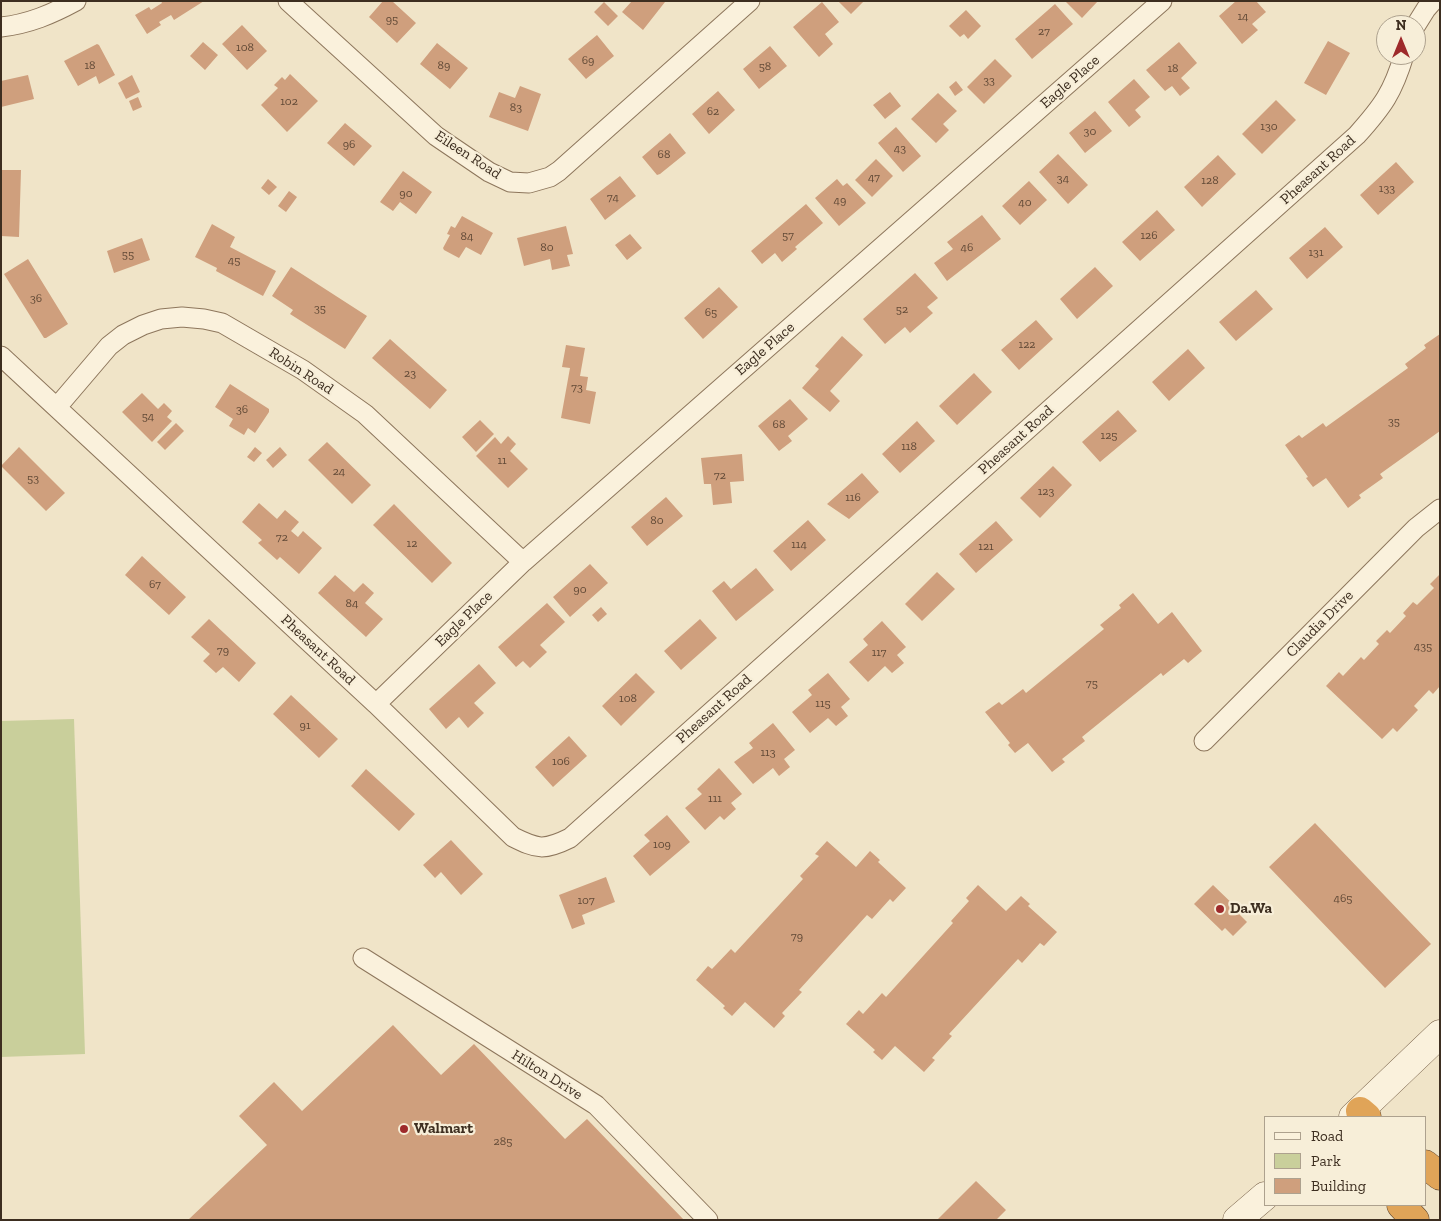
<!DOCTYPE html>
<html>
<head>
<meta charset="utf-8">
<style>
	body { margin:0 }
	#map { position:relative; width:1441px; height:1221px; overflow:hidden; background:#f0e4c8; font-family:"Zilla Slab",serif }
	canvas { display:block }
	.frame { position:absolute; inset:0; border:2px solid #3d2e20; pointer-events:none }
	.legend { position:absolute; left:1264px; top:1116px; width:162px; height:90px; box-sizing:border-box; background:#f7eed8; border:1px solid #ada18e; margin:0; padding:6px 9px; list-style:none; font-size:15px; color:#3d2e20 }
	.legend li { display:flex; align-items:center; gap:10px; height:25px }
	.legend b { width:25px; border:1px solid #ada18e }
	.north { position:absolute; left:1376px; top:15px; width:50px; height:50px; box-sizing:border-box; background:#f7eed8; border:1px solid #ada18e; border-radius:50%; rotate:0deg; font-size:14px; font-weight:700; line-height:20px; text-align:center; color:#3d2e20 }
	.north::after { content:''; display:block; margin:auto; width:18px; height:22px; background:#9e2a2b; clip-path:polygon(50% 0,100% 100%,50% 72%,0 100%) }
</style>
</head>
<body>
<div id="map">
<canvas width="1441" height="1221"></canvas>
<div class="frame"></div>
<ul class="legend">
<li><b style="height:6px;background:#faf1dc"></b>Road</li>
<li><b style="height:14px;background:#c9cf9b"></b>Park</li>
<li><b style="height:14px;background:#cf9f7d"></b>Building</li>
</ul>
<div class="north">N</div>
</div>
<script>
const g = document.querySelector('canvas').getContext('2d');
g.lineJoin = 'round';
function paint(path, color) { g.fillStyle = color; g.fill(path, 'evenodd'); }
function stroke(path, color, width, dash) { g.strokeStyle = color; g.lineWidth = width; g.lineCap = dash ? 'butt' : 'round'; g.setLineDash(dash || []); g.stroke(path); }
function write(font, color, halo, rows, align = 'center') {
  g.font = font + ' "Zilla Slab",serif'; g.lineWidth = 4.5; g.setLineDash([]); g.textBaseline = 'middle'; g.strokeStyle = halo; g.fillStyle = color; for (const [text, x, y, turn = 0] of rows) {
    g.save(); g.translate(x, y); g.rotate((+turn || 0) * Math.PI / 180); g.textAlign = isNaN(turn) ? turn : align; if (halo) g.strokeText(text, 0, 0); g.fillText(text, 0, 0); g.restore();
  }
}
paint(new Path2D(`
	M74 719 85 1054 1 1057V721Z`), '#c9cf9b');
paint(new Path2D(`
	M161 1H204L174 20 171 15 159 22 161 25 147 34 135 15 149 7 151 10 162 3Z
	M383 1H392L416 23 397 43 369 17Z
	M632 1H664L665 2 643 30 622 12Z
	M838 1H864L851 14Z
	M1065 1H1098L1082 18Z
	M1236 1H1256L1266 12 1252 24 1258 30 1242 44 1219 16Z
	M604 2 618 16 608 26 594 12Z
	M822 2 839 22 825 34 833 44 819 57 793 27Z
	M1055 4 1073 24 1032 59 1015 39Z
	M966 10 981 26 968 39 964 34 960 37 949 26Z
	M242 25 267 51 247 70 222 44Z
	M597 35 614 56 586 79 568 59Z
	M1328 41 1350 53 1326 95 1304 83Z
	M203 42 218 55 205 70 190 56Z
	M1179 42 1197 63 1181 78 1190 88 1180 96 1172 86 1165 91 1146 70Z
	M437 43 468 68 450 89 420 64Z
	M97 44 99 45 115 75 99 84 96 76 78 86 64 61Z
	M770 46 787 66 759 89 743 69Z
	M995 59 1012 76 984 104 967 87Z
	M290 74 318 101 287 132 261 105 278 88 274 85 282 77 285 80Z
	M28 75 34 99 1 107V81Z
	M132 75 140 92 126 99 118 83Z
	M1134 79 1150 97 1135 110 1141 117 1129 127 1108 102Z
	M956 81 963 90 955 96 949 87Z
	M520 86 541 94 528 131 489 117 499 92 515 98Z
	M718 91 735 110 709 134 692 114Z
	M890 92 901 106 885 119 873 105Z
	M938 93 957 111 943 124 949 130 936 143 911 119Z
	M138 97 142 107 133 111 129 101Z
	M1276 100 1296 120 1262 154 1242 134Z
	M1095 111 1112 131 1085 153 1069 133Z
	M345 123 372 146 354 166 327 143Z
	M896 127 921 156 903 172 878 143Z
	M670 133 686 153 660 174 657 175 642 157Z
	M1058 154 1088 185 1068 204 1039 172Z
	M1218 155 1236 174 1202 207 1184 187Z
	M876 159 893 176 872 197 855 180Z
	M1396 162 1414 182 1378 215 1360 195Z
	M1 170H21L19 237 1 236Z
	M403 171 432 192 416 214 400 202 393 211 380 202Z
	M620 176 636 196 605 220 590 199Z
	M268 179 277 187 269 195 261 188Z
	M837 179 843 186 847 183 866 203 839 226 815 198Z
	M1029 181 1047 200 1020 225 1002 206Z
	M289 191 297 197 286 212 278 206Z
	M806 204 823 223 795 247 797 249 782 262 775 253 762 264 751 251Z
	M1157 210 1175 230 1140 261 1122 242Z
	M982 215 1001 239 947 281 934 263 953 249 947 242Z
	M462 216 493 233 481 255 466 247 459 258 444 250 443 248 450 235 447 234 451 226 455 228Z
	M212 224 235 237 230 247 276 271 263 296 216 271 217 268 195 257Z
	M566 226 573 254 567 255 570 266 552 270 550 259 524 266 517 238Z
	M1325 227 1343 247 1307 279 1289 258Z
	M630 234 642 248 627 260 615 245Z
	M142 238 150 260 114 273 107 251Z
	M28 259 68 324 46 338H44L4 274Z
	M291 267 367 316 345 349 290 314 293 310 272 296Z
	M1095 267 1113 286 1077 319 1060 299Z
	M915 273 938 298 927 307 933 313 910 333 905 327 885 344 863 319Z
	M719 287 738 307 703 339 684 318Z
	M1256 290 1273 309 1236 341 1219 322Z
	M1036 320 1053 339 1019 370 1001 350Z
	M1440 334V431L1380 474 1383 478 1359 495 1361 498 1348 508 1326 478 1313 487 1306 478 1308 477 1285 445 1299 435 1302 438 1323 423 1326 427 1408 368 1405 364 1426 348 1424 345Z
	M842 336 863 355 830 391 840 401 830 412 802 388 819 369 815 366Z
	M390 339 447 390 430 409 372 358Z
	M566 345 585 348 580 376 588 377 586 390 596 392 590 424 561 418 570 368 562 367Z
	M1188 349 1205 368 1169 401 1152 382Z
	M974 373 992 392 957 425 939 406Z
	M230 384 269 409V412L255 433 248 428 244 435 229 426 233 419 215 407Z
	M142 393 158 409 164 403 172 411 167 417 172 421 152 442 122 412Z
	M790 399 808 419 788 436 792 441 779 451 758 426Z
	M1118 410 1137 431 1100 462 1082 442Z
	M480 420 494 434 476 452 462 437Z
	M917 421 935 441 900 473 882 454Z
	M176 423 184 431 165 450 157 442Z
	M508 436 516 444 510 451 528 469 508 488 476 456 495 437 501 444Z
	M327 442 371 485 352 504 308 460Z
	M19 447 65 493 46 511 1 466Z
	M255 447 262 453 254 462 247 457Z
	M280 447 287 455 273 468 266 460Z
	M742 454 744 481 730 482 732 503 713 505 711 484H704L701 458Z
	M1053 466 1072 485 1040 518 1020 498Z
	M862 473 879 492 849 519 827 504Z
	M666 497 683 516 647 546 631 527Z
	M259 503 277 519 285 510 299 522 291 531 298 537 303 531 322 548 299 574 280 557 277 560 258 543 262 540 242 522Z
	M394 504 452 563 432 583 373 525Z
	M808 520 826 540 791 571 773 551Z
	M996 521 1013 540 976 573 959 554Z
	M142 556 186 597 169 615 125 575Z
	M590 564 608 583 570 617 553 597Z
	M756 568 774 590 736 621 712 591 724 581 731 589Z
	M937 572 955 589 922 621 905 604Z
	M1440 574V686L1433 694 1429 690 1414 706 1418 710 1397 732 1393 728 1382 739 1326 686 1339 672 1343 676 1361 657 1364 660 1379 644 1376 641 1387 630 1390 633 1406 616 1403 613 1413 602 1417 605 1434 588 1430 584Z
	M335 575 354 592 363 583 374 593 365 603 383 619 366 637 318 593Z
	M1133 593 1158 624 1172 612 1202 651 1188 663 1184 659 1163 676 1161 673 1082 737 1085 741 1062 759 1065 762 1052 772 1028 743 1015 753 1008 745 1010 743 985 712 999 702 1002 705 1023 689 1026 693 1104 629 1100 625 1121 608 1119 605Z
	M547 603 565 622 540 645 547 652 530 668 523 661 516 667 498 647Z
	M601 607 607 614 598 622 592 615Z
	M209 619 256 663 239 682 223 667 216 673 203 661 210 654 191 637Z
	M700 619 717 638 681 670 664 651Z
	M882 621 906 647 897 655 904 663 892 673 885 666 868 682 849 662 868 645 863 639Z
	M479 664 496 683 474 703 484 713 468 728 459 717 446 729 429 709Z
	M636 673 655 692 621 726 602 706Z
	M828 673 850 699 841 707 848 716 836 726 828 718 810 733 792 712 812 695 808 690Z
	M291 695 338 739 319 758 273 714Z
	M773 723 795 750 784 759 790 767 779 776 773 768 753 784 734 762 753 748 749 743Z
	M569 736 587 756 553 787 535 767Z
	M719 768 742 794 731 803 736 809 724 820 720 816 705 830 685 808 702 794 697 789Z
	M366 769 415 814 399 831 351 786Z
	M667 815 690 842 650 876 633 856 650 841 644 835Z
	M1315 823 1431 944 1385 988 1269 867Z
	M451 840 483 874 461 895 441 872 435 878 423 865Z
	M827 841 856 867 870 851 880 860 878 862 906 888 893 902 890 899 872 919 867 915 799 990 802 992 782 1013 785 1016 774 1028 745 1002 732 1016 723 1008 725 1006 696 980 708 966 712 969 731 949 735 953 803 879 800 876 819 856 815 854Z
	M606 877 615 902 582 915 585 924 572 929 559 895Z
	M978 885 1006 911 1021 896 1030 904 1028 906 1057 932 1044 946 1040 943 1022 963 1018 959 949 1034 952 1036 932 1058 935 1060 924 1072 895 1046 882 1060 873 1052 875 1050 846 1024 859 1010 863 1014 882 993 886 997 953 923 951 921 969 901 966 898Z
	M1213 885 1241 912 1239 914 1247 922 1233 936 1225 928 1222 931 1194 904Z
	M393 1025 441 1075 474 1044 565 1139 587 1119 684 1220H188L267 1145 239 1116 274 1082 302 1111Z
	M976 1181 1006 1210 996 1220H937Z`), '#cf9f7d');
const minor = new Path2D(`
	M288 1 436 136 489 172 510 182 529 183 550 177 559 171 750 1
	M1416 25 1426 9 1433 1
	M1 27C29 24 52 14 76 1
	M1 356 376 704 513 837C537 849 544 851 570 838L1357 135C1383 106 1393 92 1404 55
	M57 407 109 346 123 335 143 325 161 319 182 317 204 319 222 323 303 370 365 414 523 562
	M376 704 523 562 1162 1
	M1204 741 1416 528 1440 509
	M363 958 596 1105 708 1220`);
const secondary = new Path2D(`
	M1353 1117 1440 1034
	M1237 1220 1265 1196`);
const motorway = new Path2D(`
	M1360 1111 1367 1117
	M1425 1164 1440 1176
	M1401 1205 1415 1220`);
stroke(minor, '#8d765c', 21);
stroke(secondary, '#6f573f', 29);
stroke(motorway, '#5b4430', 29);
stroke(minor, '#faf1dc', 19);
stroke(secondary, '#faf1dc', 28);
stroke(motorway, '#e0a458', 28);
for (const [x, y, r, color] of [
	[1220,909,5,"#9e2a2b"],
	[404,1129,5,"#9e2a2b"]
]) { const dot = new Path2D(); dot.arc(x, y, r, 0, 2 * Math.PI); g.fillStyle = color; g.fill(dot); stroke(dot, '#f7eed8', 2); }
write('12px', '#624a37', null, [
	["14",1243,17],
	["95",392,20],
	["27",1044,32],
	["108",245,48],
	["69",588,61],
	["18",90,66],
	["89",444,66],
	["58",765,67],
	["18",1173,69],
	["33",989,81],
	["102",289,102],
	["83",516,108],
	["62",713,112],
	["130",1269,127],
	["30",1090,132],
	["96",349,145],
	["43",900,149],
	["68",664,155],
	["47",874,178],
	["34",1063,179],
	["128",1210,181],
	["133",1387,189],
	["90",406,194],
	["74",613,198],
	["49",840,201],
	["40",1025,203],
	["57",788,236],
	["126",1149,236],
	["84",467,237],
	["80",547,248],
	["46",967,248],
	["131",1316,253],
	["55",128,255],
	["45",234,261],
	["36",36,299],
	["35",320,309],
	["52",902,310],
	["65",711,313],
	["122",1027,345],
	["23",410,374],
	["73",577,388],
	["36",242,410],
	["54",148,417],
	["35",1394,422],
	["68",779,425],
	["125",1109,436],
	["118",909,447],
	["11",502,461],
	["24",339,472],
	["72",720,476],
	["53",33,479],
	["123",1046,492],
	["116",853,498],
	["80",657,521],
	["72",282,538],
	["12",412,544],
	["114",799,545],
	["121",986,547],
	["67",155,585],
	["90",580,590],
	["84",352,604],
	["435",1423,647],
	["79",223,651],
	["117",879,653],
	["75",1092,684],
	["108",628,699],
	["115",823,704],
	["91",305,726],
	["113",768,753],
	["106",561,762],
	["111",715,799],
	["109",662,845],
	["465",1343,899],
	["107",586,901],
	["79",797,937],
	["285",503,1142]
]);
write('15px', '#3d2e20', '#f7eed8', [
	["Eagle Place",1070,82,-41],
	["Eileen Road",468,155,33],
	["Pheasant Road",1318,170,-42],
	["Eagle Place",765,349,-41],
	["Robin Road",301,371,33],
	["Pheasant Road",1016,440,-42],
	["Eagle Place",464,619,-44],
	["Claudia Drive",1320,624,-45],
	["Pheasant Road",318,650,43],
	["Pheasant Road",714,709,-42],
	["Hilton Drive",547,1075,32]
]);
write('bold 15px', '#3d2e20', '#f7eed8', [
	["Da.Wa",1230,909],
	["Walmart",414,1129]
], 'left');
</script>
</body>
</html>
